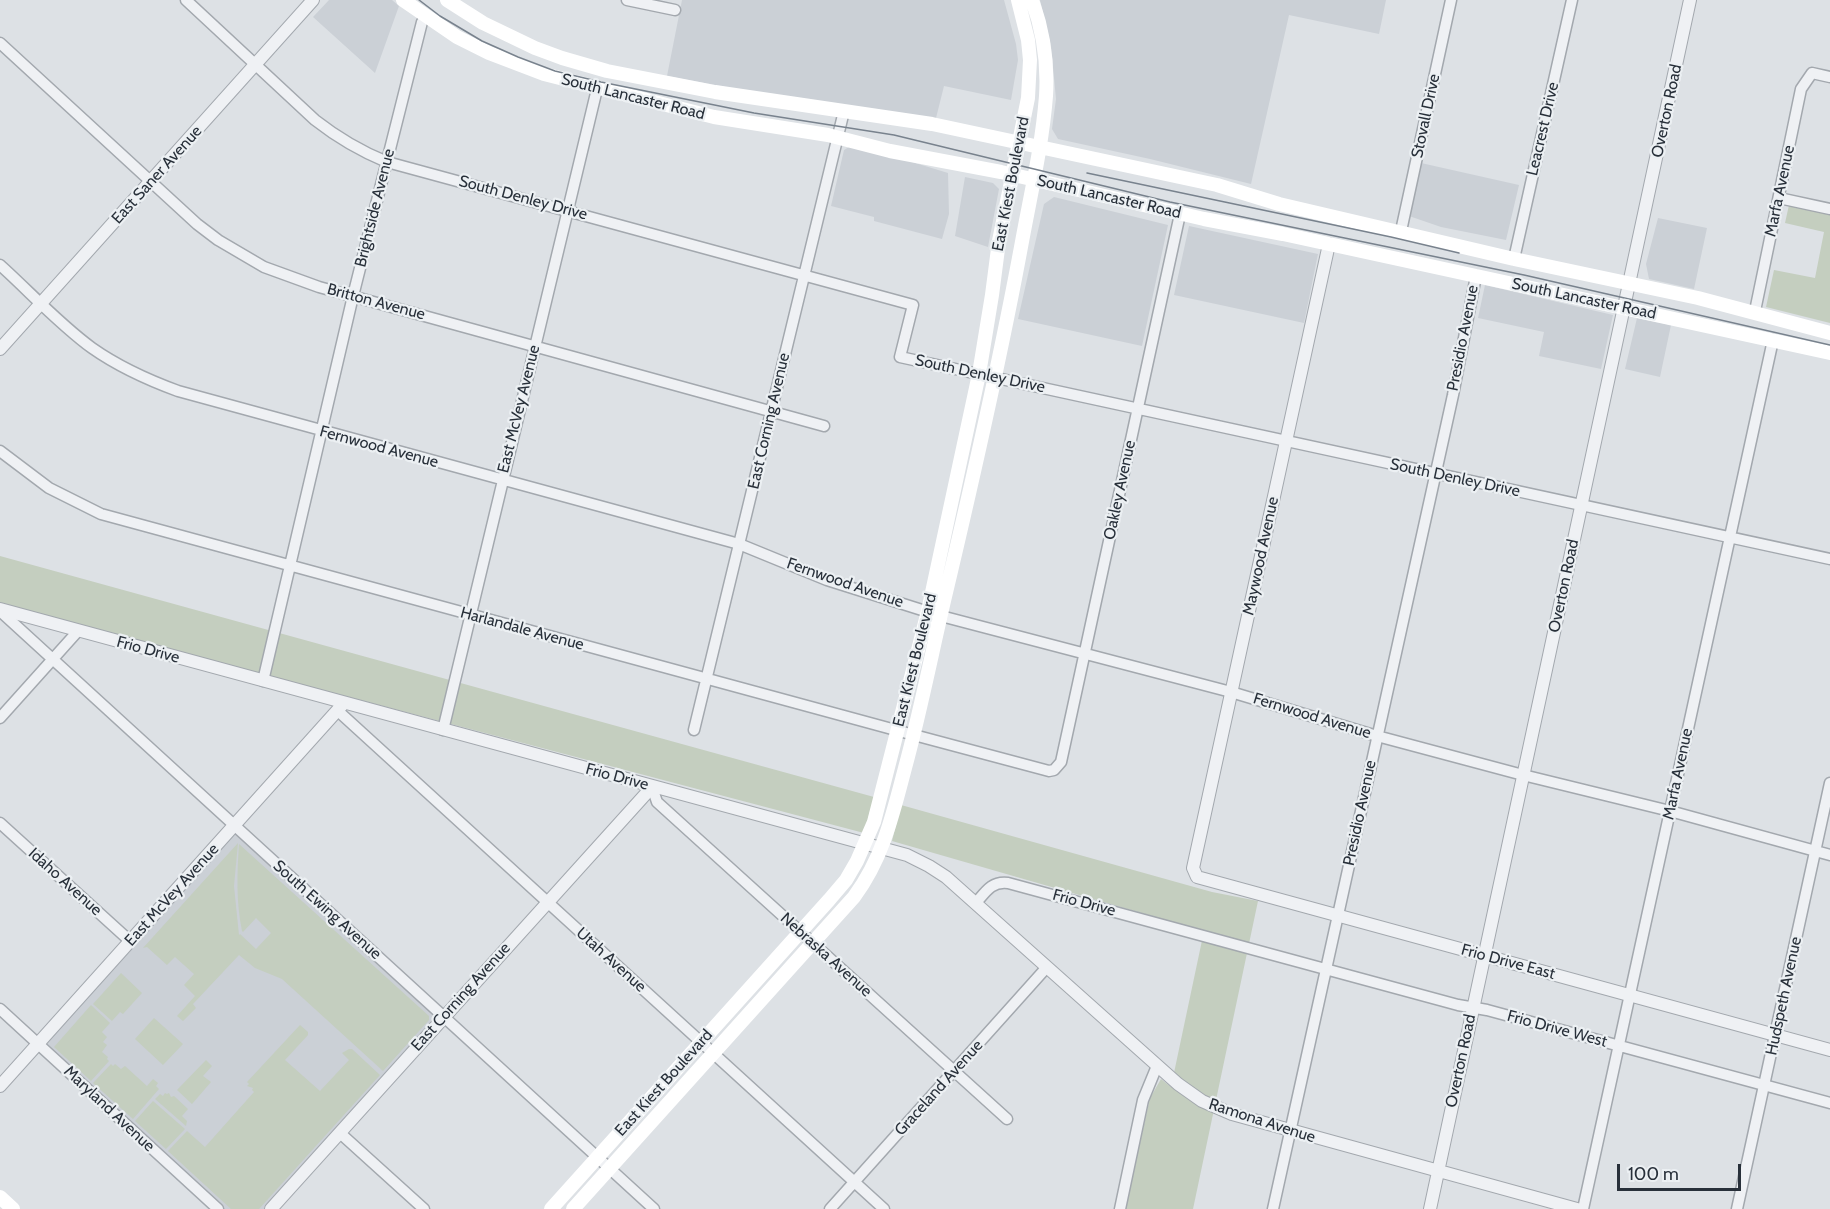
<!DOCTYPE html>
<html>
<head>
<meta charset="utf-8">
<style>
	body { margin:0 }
	#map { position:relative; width:1830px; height:1209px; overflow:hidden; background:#dde1e5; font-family:Cabin,sans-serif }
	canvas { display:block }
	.scale { position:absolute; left:1617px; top:1164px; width:124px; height:27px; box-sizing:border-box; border:3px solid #28303a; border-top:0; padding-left:8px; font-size:18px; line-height:21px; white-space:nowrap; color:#28303a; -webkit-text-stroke:4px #ecf0f3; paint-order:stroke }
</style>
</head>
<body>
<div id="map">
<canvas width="1830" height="1209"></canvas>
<div class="scale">100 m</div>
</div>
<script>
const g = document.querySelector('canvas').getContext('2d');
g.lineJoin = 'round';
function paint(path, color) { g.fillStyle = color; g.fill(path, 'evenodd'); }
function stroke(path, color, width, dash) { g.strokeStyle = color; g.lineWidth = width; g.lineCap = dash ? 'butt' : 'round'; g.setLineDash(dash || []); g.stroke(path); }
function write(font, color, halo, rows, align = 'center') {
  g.font = font + ' Cabin,sans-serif'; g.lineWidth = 4.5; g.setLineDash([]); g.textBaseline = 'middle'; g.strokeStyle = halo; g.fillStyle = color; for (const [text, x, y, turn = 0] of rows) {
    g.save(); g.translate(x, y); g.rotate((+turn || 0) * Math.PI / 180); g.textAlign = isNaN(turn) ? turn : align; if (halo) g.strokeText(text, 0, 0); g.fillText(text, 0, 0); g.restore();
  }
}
paint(new Path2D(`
	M329 0H392L399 6 375 73 313 17Z
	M682 0H1004L1016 44 1018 60 1011 100 944 86 935 122 784 98 667 76Z
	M1040 0H1386L1379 34 1289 15 1251 184 1150 159 1058 139 1052 129 1056 99 1051 46Z
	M849 147 889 155 948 173 949 214 942 239 874 221V217L831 206 844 150Z
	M1421 163 1519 185 1506 240 1441 227 1409 216Z
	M965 177 993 183 999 189 988 247 955 236Z
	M1054 197 1168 225 1142 346 1018 319 1044 204Z
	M1658 218 1707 228 1694 289 1649 279 1646 264Z
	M1189 226 1318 254 1304 323 1174 295Z
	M1485 285 1613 315 1601 369 1539 356 1544 332 1478 318Z
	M1637 318 1671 325 1660 377 1625 369Z
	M233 826 444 1017 271 1209H218L38 1044Z`), '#cbd0d6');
paint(new Path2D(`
	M1789 205 1830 215V323L1766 307 1774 270 1815 278 1824 232 1785 223Z
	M0 556 874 797 864 833 0 605Z
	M901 805 1212 892 1258 901 1193 1209H1125L1150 1098 1161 1079 1171 1087 1204 931 892 841Z
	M238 843 234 886 239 935 240 934 256 949 271 933 256 918 243 932 242 931C236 901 237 874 239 844L429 1016V1020L383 1071 282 979 255 968 239 955 193 1004 196 1008 183 1021 177 1016 195 996 184 985 194 974 175 957 167 965 147 947 143 948Z
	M121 973 142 993 123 1014 120 1012 112 1021 93 1004Z
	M91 1005 110 1023 102 1032 107 1037 103 1042 107 1045 102 1052 108 1057 107 1059 109 1061 91 1081 54 1047Z
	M154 1018 183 1044 163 1065 135 1039Z
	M300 1025 308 1032V1035L285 1060 320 1091 349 1060 342 1053 349 1049H352L380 1075 259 1209H231L168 1151 187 1131 205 1147 254 1092 252 1090 253 1088 247 1086 249 1084 247 1082Z
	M206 1060 212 1066 203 1076 211 1082 192 1104 177 1090Z
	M111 1064 113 1066 115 1064 121 1069 125 1066 147 1086 153 1079 158 1083 156 1086 159 1089 133 1119 93 1083Z
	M165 1093 167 1094 169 1093 171 1097 174 1096 188 1109 182 1116 187 1121 186 1126 155 1099 160 1094 163 1096Z
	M153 1101 185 1129 166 1149 135 1121Z`), '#c4cebf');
const minor = new Path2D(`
	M186 0 315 120C338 138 360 151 387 162L913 305 900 357 1830 559
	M627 0 675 10
	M0 43 197 224 218 240 264 267 319 287 824 426
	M1779 198 1830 209
	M1401 231 1451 0
	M1514 259 1572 0
	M0 265C30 292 59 324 92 348 119 367 148 380 178 391L739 544 827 580 941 616 1231 692 1377 736 1523 775 1670 811 1830 855
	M1755 311 1801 89 1812 73 1830 77
	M0 451 49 488 101 514 914 735 1049 771 1054 770 1061 762 1180 214
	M0 611 654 1209
	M263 681 353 296 422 22 426 17
	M338 711 884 1209
	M0 718 78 631
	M443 730 597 89
	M694 730 844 111
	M652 787 657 802 1007 1119
	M0 823 130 941
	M976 903C986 891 992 881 1008 883L1458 1005 1487 1010 1830 1103
	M0 1009 218 1209
	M340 1133 424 1209
	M830 1209 1047 967
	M1120 1209 1143 1100 1157 1066
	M1273 1209 1453 395 1476 276
	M1583 1209 1773 340
	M1737 1209 1830 783`);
const tertiary = new Path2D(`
	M1329 244 1193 868 1197 877 1830 1050
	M0 349 313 0
	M0 609 907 855 929 866 946 877 1178 1084 1202 1101 1232 1114 1577 1209
	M0 1086 344 703
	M271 1209 652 787
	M1430 1209 1690 0`);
stroke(minor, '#a3a8ae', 13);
stroke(tertiary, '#a3a8ae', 14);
stroke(minor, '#eff1f4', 10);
stroke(tertiary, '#eff1f4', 12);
stroke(new Path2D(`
	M403 0 457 37 489 53 544 74 714 117 828 135 890 151 1001 172 1204 219 1283 234 1830 353
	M447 0 483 23 535 48 562 58 607 71 715 92 932 124 1217 185 1279 204 1514 259 1698 298 1830 333
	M0 1197 13 1209
	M551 1209 829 900 846 880 857 861 874 822 928 611 979 374 992 295 999 241 1028 98 1030 60 1028 40 1018 0
	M573 1209 854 897C883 858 893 814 905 768 920 713 931 657 944 601 972 483 999 366 1021 247 1030 197 1042 147 1046 96 1048 64 1043 30 1032 0`), '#fff', 14);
stroke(new Path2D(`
	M419 0 440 16 482 41 518 57 555 71 601 82 754 113 894 135 1170 202 1524 275 1830 345
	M1087 173 1391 237 1459 253`), '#78828d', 1.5);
write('16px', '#28303a', '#ecf0f3', [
	["South Lancaster Road",633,97,14],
	["Overton Road",1667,111,-78],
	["Stovall Drive",1426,116,-78],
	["Leacrest Drive",1543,129,-77],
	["East Saner Avenue",157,175,-48],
	["East Kiest Boulevard",1011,184,-79],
	["Marfa Avenue",1780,191,-78],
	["South Lancaster Road",1109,197,13],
	["South Denley Drive",523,198,15],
	["Brightside Avenue",375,208,-76],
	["South Lancaster Road",1584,299,12],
	["Britton Avenue",376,302,15],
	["Presidio Avenue",1463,338,-79],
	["South Denley Drive",980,374,12],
	["East McVey Avenue",519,409,-76],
	["East Corning Avenue",769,421,-77],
	["Fernwood Avenue",379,447,15],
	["South Denley Drive",1455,478,12],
	["Oakley Avenue",1120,490,-78],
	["Maywood Avenue",1261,556,-78],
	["Fernwood Avenue",845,583,19],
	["Overton Road",1564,586,-78],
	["Harlandale Avenue",522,629,15],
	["Frio Drive",148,650,15],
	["East Kiest Boulevard",915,660,-76],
	["Fernwood Avenue",1312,716,17],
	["Marfa Avenue",1678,774,-78],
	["Frio Drive",617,777,15],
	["Presidio Avenue",1360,813,-78],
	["Idaho Avenue",65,882,42],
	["East McVey Avenue",172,895,-48],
	["Frio Drive",1084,903,15],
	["South Ewing Avenue",327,910,42],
	["Nebraska Avenue",826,955,42],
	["Utah Avenue",611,960,42],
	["Frio Drive East",1508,962,15],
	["Hudspeth Avenue",1784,996,-78],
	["East Corning Avenue",461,997,-48],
	["Frio Drive West",1557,1029,15],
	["Overton Road",1461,1061,-78],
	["East Kiest Boulevard",664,1083,-48],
	["Graceland Avenue",939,1088,-48],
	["Maryland Avenue",109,1109,43],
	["Ramona Avenue",1262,1121,18]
]);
</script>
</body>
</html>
